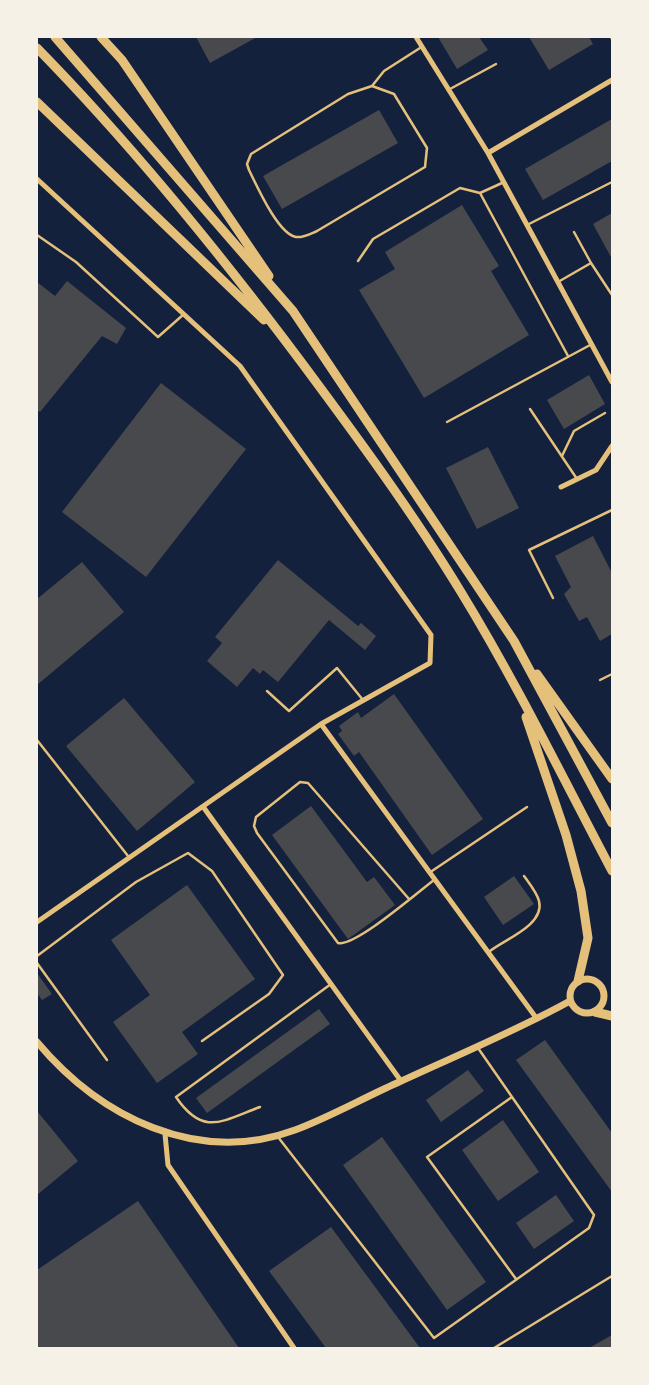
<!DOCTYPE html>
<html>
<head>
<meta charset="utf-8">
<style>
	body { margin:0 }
	#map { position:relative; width:649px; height:1385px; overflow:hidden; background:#14213d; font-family:Merriweather,serif }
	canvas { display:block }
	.frame { position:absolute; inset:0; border:38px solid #f6f1e7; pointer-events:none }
</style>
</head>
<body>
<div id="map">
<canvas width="649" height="1385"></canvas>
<div class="frame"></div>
</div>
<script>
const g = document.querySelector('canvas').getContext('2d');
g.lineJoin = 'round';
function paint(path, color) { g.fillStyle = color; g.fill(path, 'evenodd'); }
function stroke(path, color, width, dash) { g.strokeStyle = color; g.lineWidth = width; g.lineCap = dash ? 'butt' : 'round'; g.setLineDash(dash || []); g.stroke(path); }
paint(new Path2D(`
	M196 37H257L210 63Z
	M438 37H479L488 50 457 69Z
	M529 37H589L593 44 549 70Z
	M379 110 398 143 282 209 263 176Z
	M612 119V161L543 200 525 169Z
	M462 205 499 266 491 271 529 335 424 398 359 290 395 269 385 252Z
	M612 213V259L593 224Z
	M67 281 126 328 117 344 102 336 40 412 37 410V282L55 296Z
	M589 375 605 404 564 429 547 400Z
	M161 383 246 449 146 577 62 512Z
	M488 447 519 508 477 529 446 468Z
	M593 536 612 573V634L600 641 587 617 579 621 564 594 571 587 555 556Z
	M278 560 358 626 361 623 376 636 365 650 329 620 278 682 263 670 260 674 253 668 237 687 207 661 222 643 215 637Z
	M82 562 124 612 37 685V599Z
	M394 694 483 819 432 855 359 752 354 756 338 734 342 731 339 726 358 712 361 718Z
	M124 698 195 782 137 831 66 746Z
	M311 806 367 882 374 877 395 905 348 939 272 835Z
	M514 876 534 904 503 925 484 897Z
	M187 885 255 979 182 1032 198 1054 157 1083 113 1022 150 995 111 940Z
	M37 973 52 994 42 1000 37 993Z
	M319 1009 330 1024 207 1113 196 1098Z
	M545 1040 612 1133V1192L516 1060Z
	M468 1070 484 1091 441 1122 426 1100Z
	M37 1111 78 1161 37 1195Z
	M503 1120 539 1172 498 1201 462 1150Z
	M382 1137 486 1282 447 1310 343 1165Z
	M556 1195 574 1221 534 1249 516 1223Z
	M138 1201 239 1348H37V1270Z
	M331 1227 420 1348H326L269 1271Z
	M612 1335V1348H589Z`), '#48494c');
stroke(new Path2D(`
	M611 37 612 39
	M372 86 394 94 427 148 425 167 317 231C310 234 303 238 296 237 278 234 257 186 249 170L247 164 251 154 348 94Z
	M372 86 384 71 420 48
	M450 89 496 64
	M480 193 568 356
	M527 225 612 182
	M574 232 591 263
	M37 235 76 262 158 337 184 314
	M358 261 373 239 460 188 480 193 502 183
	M558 282 591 263 612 295
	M530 409 577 479
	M447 422 592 344
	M562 456 574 431 605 413
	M553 598 529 550 612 510
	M600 680 612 674
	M267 691 289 711 337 668 363 700
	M37 740 128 856
	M429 873 527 807
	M409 899 308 783 300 782 256 817 254 826 257 833 338 943C355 947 418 892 434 880
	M490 951C505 939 545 925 539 901 537 893 529 883 524 876
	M37 956 136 882 188 853 212 871 283 975 269 994 202 1041
	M37 963 107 1060
	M512 1097 427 1157 516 1279
	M260 1107C222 1121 203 1137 176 1097L331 984
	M278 1137 434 1338 589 1228 594 1215 478 1048
	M494 1348 612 1276`), '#e5c07b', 2.5);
stroke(new Path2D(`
	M416 37 488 153 612 382
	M488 153 612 80
	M37 179 240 366 431 635 430 663 321 724 37 922
	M561 487 596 470 612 446
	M321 724 537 1019
	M204 808 401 1081
	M165 1134 168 1165 294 1348`), '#e5c07b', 5);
stroke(new Path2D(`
	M570 996a17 17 0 1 1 34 0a17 17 0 1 1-34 0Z
	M37 1042C100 1117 197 1166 295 1130 330 1117 363 1098 397 1083 455 1056 514 1032 570 1001`), '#e5c07b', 7);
stroke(new Path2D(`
	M55 37 293 311 514 641 612 823
	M101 37 122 60 269 276
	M37 48C133 146 219 252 302 363 357 437 413 513 461 592 516 682 563 778 612 871
	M37 102 264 320
	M537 674 612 779
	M526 717 566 835 581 891 588 938 578 981
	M595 1012 612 1016`), '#e5c07b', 9);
</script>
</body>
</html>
